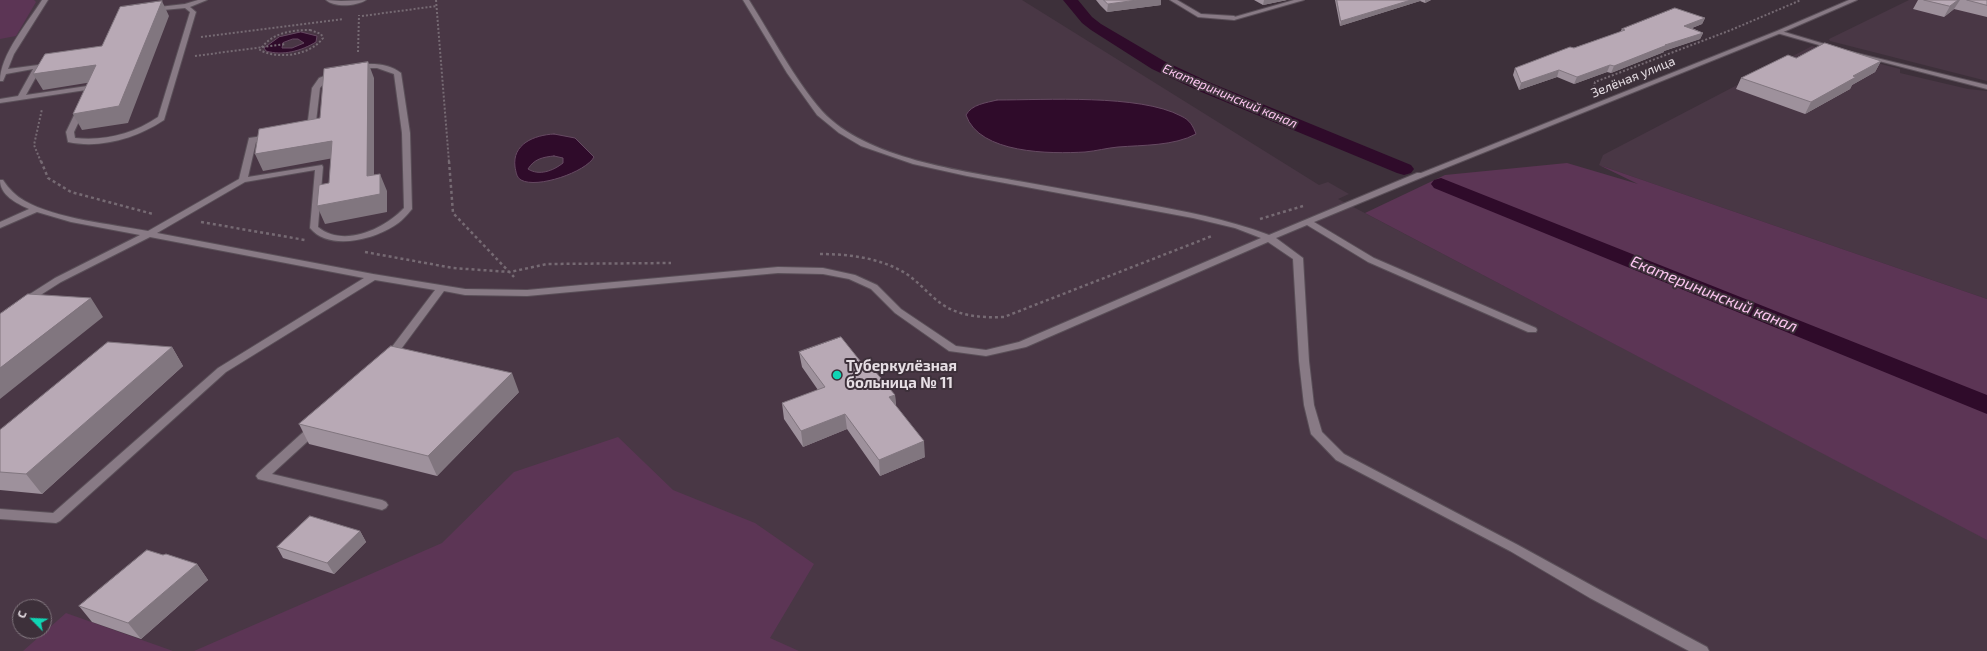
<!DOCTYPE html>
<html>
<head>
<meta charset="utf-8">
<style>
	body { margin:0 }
	#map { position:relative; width:1987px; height:651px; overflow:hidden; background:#3d303a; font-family:"Exo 2",sans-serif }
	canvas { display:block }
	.north { position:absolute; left:12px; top:599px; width:40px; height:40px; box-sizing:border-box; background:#3d303a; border:1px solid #81767e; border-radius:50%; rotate:294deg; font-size:11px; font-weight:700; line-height:16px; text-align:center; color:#e6dee4 }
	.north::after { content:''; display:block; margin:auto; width:14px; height:18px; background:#0fd5b4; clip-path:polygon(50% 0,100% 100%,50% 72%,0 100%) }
</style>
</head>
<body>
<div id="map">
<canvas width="1987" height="651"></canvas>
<div class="north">С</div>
</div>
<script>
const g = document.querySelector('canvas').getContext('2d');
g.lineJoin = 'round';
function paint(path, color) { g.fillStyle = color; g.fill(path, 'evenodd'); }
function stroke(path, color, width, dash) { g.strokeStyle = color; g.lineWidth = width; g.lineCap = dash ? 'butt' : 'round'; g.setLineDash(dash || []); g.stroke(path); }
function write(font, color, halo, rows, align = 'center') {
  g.font = font + ' "Exo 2",sans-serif'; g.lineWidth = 4; g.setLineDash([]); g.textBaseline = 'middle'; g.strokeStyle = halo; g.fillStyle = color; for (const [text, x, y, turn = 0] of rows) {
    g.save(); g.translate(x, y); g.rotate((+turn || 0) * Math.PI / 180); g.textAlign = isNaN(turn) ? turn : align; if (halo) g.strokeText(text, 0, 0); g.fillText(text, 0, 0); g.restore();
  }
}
paint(new Path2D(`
	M0 0H1022L1319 185 1328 182 1349 194 1338 199 1983 537 1987 540V651H0ZM20 607H44V631H20Z
	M1909 0H1987V81L1830 41 1829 39Z
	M1812 46 1900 69V73L1968 89 1987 91V299L1599 165 1603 155Z`), '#493745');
paint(new Path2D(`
	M0 0H34L36 2 16 36 0 39Z
	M1567 163 1638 184 1599 165 1987 299V540L1365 213 1445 175Z
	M618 437 673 490 755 523 814 564 770 638 799 651H194L442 543 514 472Z
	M66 613 173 651H23Z`), '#5c3555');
const water = new Path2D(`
	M301 32 317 36 316 42C301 51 283 56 266 51L264 48 279 37ZM293 39H298L304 43 292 48H282L283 43Z
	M997 100C1045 100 1140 94 1181 116 1190 120 1193 126 1196 134 1174 146 1143 145 1118 147 1107 148 1096 151 1085 152 1051 154 979 154 966 115 972 104 986 103 997 100Z
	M554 134 575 138 594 157C586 172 537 189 521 180 516 177 516 171 515 167 512 144 534 135 554 134ZM554 156 563 158V163C553 171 539 176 528 169 534 159 543 157 554 156Z`);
paint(water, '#2f0b2a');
stroke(water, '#664a62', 1);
paint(new Path2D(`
	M1063 0H1078L1092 17 1101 24 1164 61 1211 83 1411 165 1414 169 1411 173 1404 175 1397 173 1199 91 1152 69 1091 30 1082 23Z
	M1441 178 1987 395V414L1434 188 1431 184 1434 180Z`), '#2f0b2a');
const lane = new Path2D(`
	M42 0H48L14 54 8 69 53 63V65L41 68 26 95 94 85 95 87 74 132 75 138C105 141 133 134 158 117L190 12 185 8 152 11 149 9 150 8 185 4 198 0H207L190 7 196 12 164 120C137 138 101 149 68 142L66 132 86 90 0 103V99L18 96 33 69 6 74 3 81H0C0 55 28 22 42 0Z
	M326 0 341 1 366 0C357 6 335 8 326 0Z
	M743 0H749C771 35 795 80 822 111 866 159 963 171 1024 182 1063 189 1102 196 1140 203 1184 211 1227 219 1269 235L1417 173H1423V177L1314 222 1374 258 1536 328 1537 330 1536 332H1528L1368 262 1307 225 1276 238 1303 258 1309 361 1314 405 1322 432 1344 454 1518 545 1600 590 1707 647 1709 651H1689L1590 598 1510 551 1336 460 1311 434 1304 405 1299 361 1293 259 1268 242 1026 347 986 356 949 351 895 313 871 289 849 279 823 274 778 273 527 296 465 295 444 291 393 360 389 361 384 358 385 356 435 290 375 280 226 372 60 521 56 523 0 519V509L53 513 218 368 364 278 150 237 61 282 28 303H22L20 301 22 299 55 278 140 235 71 222 37 212 0 228V222L29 209C16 203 0 195 0 180H3C9 189 16 196 25 201 57 219 111 224 148 231L239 179 249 138 270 135H273V139L256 142 248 177 322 165 323 167 318 227C344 248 384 229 404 208L402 133 394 74 377 68H355L354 67 357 65C371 63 389 63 401 73L410 133 412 209C407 215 401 222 394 226 372 240 329 251 310 228L315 170 245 182 157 233 373 274 465 289 527 290 778 267 823 268 855 275 877 285 901 309 956 346 986 350 1019 342 1261 238 1235 228 1193 218 967 176 913 164 861 146 839 133 817 115 787 73Z
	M1170 0H1177L1201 14 1234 16 1237 18 1234 20 1198 17Z
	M1777 31H1781L1838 48 1833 49 1777 33Z
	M1848 51 1987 85V89L1848 53Z
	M334 72 340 73 325 82 320 88 315 130 311 132H306L305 130 307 128 312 88 319 78Z
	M315 424 319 425 321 428 319 431 272 474 382 500 386 502 388 505 386 508 382 510 258 479 256 476 258 473 311 425Z`);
const street = new Path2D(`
	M1294 0H1304L1234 20 1231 18Z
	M1849 0H1857L1781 33 1423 177H1417L1416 175 1777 31Z`);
stroke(lane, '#5a4f58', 2);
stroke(street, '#5a4f58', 2);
stroke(new Path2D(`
	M436 0 449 162
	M362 16 437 6
	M310 30 321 34 323 38C311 55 278 60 260 50 271 33 291 30 310 30Z
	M201 37 343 19
	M358 52 359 15
	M195 56 286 44
	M1597 91 1594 86 1595 82 1731 30 1801 0
	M41 162 34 145 42 109`), '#766a73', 2, [2, 2]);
stroke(new Path2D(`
	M41 161 48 178 71 192 153 214
	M449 161 453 213 514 277
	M1260 219 1303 206
	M201 222 305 240
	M365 252 453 268 510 272 547 264 671 263
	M820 254C849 254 880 258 905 273 916 280 924 289 933 297 953 316 978 318 1004 317L1212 236`), '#766a73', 2.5, [3, 3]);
paint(lane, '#887a85');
paint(street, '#887a85');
paint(new Path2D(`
	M1096 0H1161V5L1107 12 1100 5Z
	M1254 0H1287L1263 5Z
	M1335 0H1431L1425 3 1420 1 1340 26Z
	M1918 0H1987V17L1954 9 1944 17 1913 9Z
	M1705 18 1702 24 1692 28 1703 33 1700 39 1664 51V52L1611 73 1607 72 1574 84 1557 77 1519 90 1513 75 1515 68 1620 32 1622 29Z
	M1796 58 1881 61 1875 72 1852 85 1850 89 1805 114 1736 89 1741 78Z
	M172 347 183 366 42 494 0 490V430Z
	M799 352 869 372 895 395 896 406 925 457 880 476 847 429 803 447 784 419 782 403 818 390 802 367Z
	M519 392 437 476 309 444 299 424Z
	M360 531 366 542 334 574 283 558 277 547Z
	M163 555 197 564 208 580 141 639 92 622 79 606Z`), '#9e919c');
paint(new Path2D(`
	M1137 0H1161V5L1107 12 1108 4Z
	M1264 0H1287L1263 5Z
	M1411 0H1421L1420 1 1340 26 1341 21Z
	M1425 0H1431L1425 3Z
	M1958 0H1960L1954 9 1944 17 1950 6Z
	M162 1 169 16 128 123 82 130 73 114Z
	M1705 18 1702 24 1682 32 1684 26Z
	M1703 33 1700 39 1664 51V52L1611 73 1614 66 1665 45Z
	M1881 61 1875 72 1852 85 1850 89 1805 114 1811 102 1853 76Z
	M368 62 374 78V193L367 176Z
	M96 65 105 80 43 90 33 74Z
	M1610 65 1607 72 1574 84 1577 77Z
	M1559 70 1557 77 1519 90 1521 83Z
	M332 141 339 157 263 171 255 154Z
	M380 174 387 191V212L325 224 317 206Z
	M91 298 103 317 0 399V368Z
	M172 347 183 366 42 494 26 474Z
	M512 373 519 392 437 476 428 456Z
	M895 395 896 410 889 397Z
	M845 414 847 429 803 447 801 431Z
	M924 441 925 457 880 476 879 460Z
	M360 531 366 542 334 574 327 563Z
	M197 564 208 580 141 639 128 623Z`), '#81767f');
const building = new Path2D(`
	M1104 0H1137L1108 4Z
	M1337 0H1411L1341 21Z
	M1924 0H1958L1950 6Z
	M1967 0H1987V5Z
	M162 1 119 106 73 114 96 65 33 74 45 54 102 46 120 7Z
	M1675 8 1705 18 1684 26 1703 33 1665 45H1667L1614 66 1610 65 1577 77 1559 70 1521 83 1515 68 1570 47 1574 48 1625 30 1622 29Z
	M1825 43 1881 61 1853 76 1856 77 1811 102 1741 78 1788 55 1796 58Z
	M368 62 367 176 380 174V194L317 206 319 185 329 183 332 141 255 154 259 129 320 118 324 69Z
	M28 294 91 298 0 368V314Z
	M841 337 869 372 874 370 895 395 889 397 924 441 879 460 845 414 801 431 782 403 825 387 799 352Z
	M108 342 172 347 26 474 0 472V430Z
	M391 346 512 373 428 456 299 424Z
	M310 516 360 531 327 563 277 547Z
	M147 550 163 555 166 554 197 564 128 623 79 606Z`);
paint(building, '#b8a9b5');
stroke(building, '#81767f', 1);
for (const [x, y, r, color] of [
	[837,375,5,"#0fd5b4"]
]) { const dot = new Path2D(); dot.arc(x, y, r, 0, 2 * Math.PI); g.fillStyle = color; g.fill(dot); stroke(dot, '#3d303a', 1.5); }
write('13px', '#e6dee4', '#3d303a', [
	["Зелёная улица",1633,77,-22]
]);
write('italic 13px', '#fcc6f0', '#3d303a', [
	["Екатерининский канал",1230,96,23]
]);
write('bold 15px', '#e6dee4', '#3d303a', [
	["Туберкулёзная",846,366],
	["больница № 11",846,383]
], 'left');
write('italic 16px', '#fcc6f0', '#3d303a', [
	["Екатерининский канал",1714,294,22]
]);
</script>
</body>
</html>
